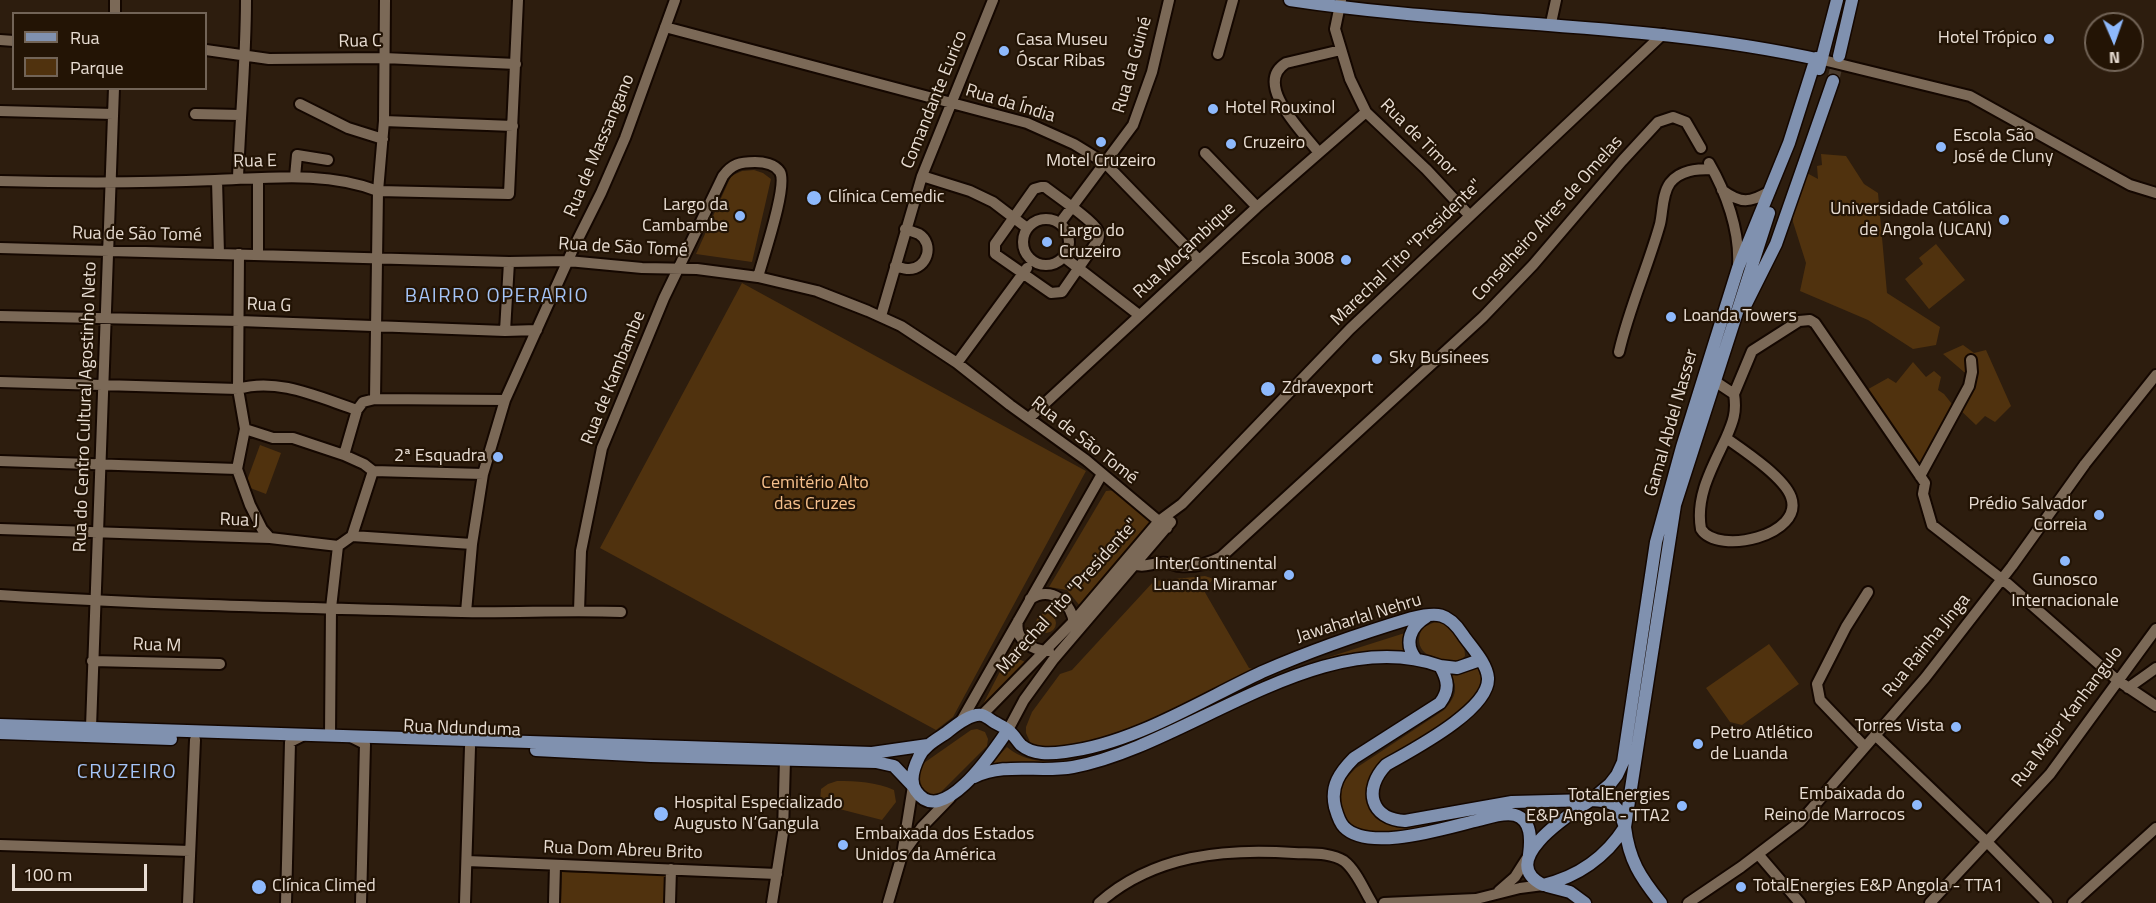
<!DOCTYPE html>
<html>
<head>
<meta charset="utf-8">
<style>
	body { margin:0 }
	#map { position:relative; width:2156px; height:903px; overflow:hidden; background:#2d1d0e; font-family:"Titillium Web",sans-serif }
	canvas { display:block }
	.legend { position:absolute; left:12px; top:12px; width:195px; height:78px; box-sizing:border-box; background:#231405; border:2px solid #726457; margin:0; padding:8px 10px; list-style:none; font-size:18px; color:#e8ddd3 }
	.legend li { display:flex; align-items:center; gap:12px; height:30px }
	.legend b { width:30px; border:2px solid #726457 }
	.north { position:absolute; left:2084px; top:12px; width:60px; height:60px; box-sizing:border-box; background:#231405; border:2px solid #726457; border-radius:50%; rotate:178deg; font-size:16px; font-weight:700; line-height:24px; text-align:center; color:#e8ddd3 }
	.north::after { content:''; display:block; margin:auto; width:21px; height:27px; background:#8eb9fc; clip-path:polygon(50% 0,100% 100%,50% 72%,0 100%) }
	.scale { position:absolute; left:12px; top:864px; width:135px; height:27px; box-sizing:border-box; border:3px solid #e8ddd3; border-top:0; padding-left:8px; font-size:18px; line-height:21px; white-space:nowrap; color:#e8ddd3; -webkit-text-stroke:4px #231405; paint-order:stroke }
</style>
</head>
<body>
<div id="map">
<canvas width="2156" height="903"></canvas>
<ul class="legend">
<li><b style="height:8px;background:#8091af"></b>Rua</li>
<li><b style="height:16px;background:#50320e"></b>Parque</li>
</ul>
<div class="north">N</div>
<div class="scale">100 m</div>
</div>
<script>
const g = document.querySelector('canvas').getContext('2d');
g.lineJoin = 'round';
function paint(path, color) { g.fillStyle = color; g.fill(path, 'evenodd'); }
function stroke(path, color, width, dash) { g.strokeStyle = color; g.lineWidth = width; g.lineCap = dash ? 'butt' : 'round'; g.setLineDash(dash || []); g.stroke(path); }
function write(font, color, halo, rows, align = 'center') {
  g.font = font + ' "Titillium Web",sans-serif'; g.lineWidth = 4.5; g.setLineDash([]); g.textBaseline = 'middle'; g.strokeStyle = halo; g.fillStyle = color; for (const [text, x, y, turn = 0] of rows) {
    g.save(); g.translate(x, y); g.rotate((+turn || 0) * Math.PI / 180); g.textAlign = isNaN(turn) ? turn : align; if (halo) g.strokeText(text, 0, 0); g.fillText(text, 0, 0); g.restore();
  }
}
paint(new Path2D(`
	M1821 154 1846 156 1864 184 1878 193 1887 293 1940 327 1936 345 1913 349 1868 320 1800 291 1806 263 1793 222 1792 196 1805 172 1818 179 1817 166 1822 165Z
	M754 170 763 173 771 179 752 262 696 254 731 176 742 171Z
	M1936 244 1965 280 1929 309 1905 279 1923 264 1919 258Z
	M742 283 1086 471 953 717 936 730 600 548Z
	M1963 345 1974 353 1986 350 2011 406 1995 422 1985 416 1976 425 1957 407 1972 375 1964 372 1943 354Z
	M1913 362 1926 377 1934 371 1941 377 1938 390 1944 394 1956 409 1920 476 1863 392 1888 378 1896 383Z
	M260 445 281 453 266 494 245 486Z
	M1116 490 1149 518 1151 527 1080 606 1067 590 1049 587 1106 491Z
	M1205 576 1214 579 1203 589 1249 668 1259 670 1105 742 1060 749 1036 747 1030 742 1026 733V727L1032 712 1060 674 1072 670 1154 581Z
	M1036 623a10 10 0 1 1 20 0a10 10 0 1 1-20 0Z
	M1439 620C1451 627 1466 642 1465 656L1460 661C1438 661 1410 656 1422 628Z
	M1408 632 1412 655 1357 658 1098 757 1071 762 988 767 1007 747C1036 772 1080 759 1113 749L1307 664Z
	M1769 644 1799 684 1742 725 1730 722 1706 688Z
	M1009 654 1027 663 978 714Z
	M1479 667C1482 672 1485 677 1482 684 1472 715 1406 750 1378 768L1376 815 1385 823 1399 827 1518 813 1383 834C1374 833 1363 833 1355 827 1341 818 1337 792 1346 779 1349 775 1353 771 1356 768L1444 710C1457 696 1459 686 1448 671L1463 672Z
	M977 729 985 732 988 739 987 746 940 793C928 796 925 793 917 784V771L921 765 971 730Z
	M837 781C857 781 876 782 894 790L896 802 882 820 824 805 820 801 821 789 828 784Z
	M562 872 665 875V896L663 903H561Z`), '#50320e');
stroke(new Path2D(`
	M1833 81 1839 56`), '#493a2c', 12, [12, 6]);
const minor = new Path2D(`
	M1341 0 1335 29 1350 79 1366 112 1426 169 1470 216
	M115 14V0
	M1551 23 1556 0
	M665 27 1027 123 1074 144 1105 163 1199 260
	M0 40 14 41
	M206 50 269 59 384 58 516 64
	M1218 54 1233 0
	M1823 60 1970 96 2130 185 2156 193
	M300 104 348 128 383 139
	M0 111 113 114
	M195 114 240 115
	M384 121 513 126
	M1205 153 1257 207
	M1319 153C1304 133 1252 84 1286 63L1341 50
	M1709 163C1726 192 1740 231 1738 265
	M922 176 970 191 993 202 1027 228
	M295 177 297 155 328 160
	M238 178C240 119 246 60 246 0
	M217 180 219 254
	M0 181C72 183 143 183 215 180 269 178 327 171 378 191L509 194 518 0
	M1041 187H1045C1055 195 1094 221 1098 231 1100 235 1099 236 1098 240L1062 292 1051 293 995 254V244L1034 189Z
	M1722 190C1741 204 1750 203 1770 191
	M1023 242a23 23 0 1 1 46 0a23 23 0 1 1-46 0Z
	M1060 223 1133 125 1152 72 1169 0
	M0 248 509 262 568 261 642 268 697 269 758 277 817 291 868 311 901 326 957 363 1010 405 1086 460 1167 528
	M239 254 238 389 245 429 237 469 250 505 262 529 270 538
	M258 254V180
	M1064 257 1139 315
	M895 266C899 267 904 269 909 269 927 269 935 244 919 234 915 232 910 231 905 229
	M0 316 240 321 505 331 537 330
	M881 316 922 176 993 0
	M505 331 509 262
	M1619 352C1629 308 1648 267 1660 224 1663 211 1662 194 1670 183 1680 170 1697 169 1712 169
	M957 363 1027 268
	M0 382 238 389C278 377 320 398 357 410
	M1716 382 1734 394C1737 412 1733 422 1726 438
	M1734 394 1752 351 1799 321 1810 320 1815 323 1925 483 1923 494 1932 525 2008 584 2117 680 2156 706
	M375 399 505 400
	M1029 418 1257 207 1366 112
	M245 429 273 438H293L344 455
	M1726 438C1743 450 1784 477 1791 497 1805 535 1718 556 1701 529 1695 496 1713 466 1726 438Z
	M0 461 237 469
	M373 471 483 474
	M1920 476 1969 386 1972 372 1971 360
	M0 529 270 538 338 546 352 536 472 544
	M352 536 373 471 364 464 344 455 357 410 363 402 375 399 378 191 384 121 385 0
	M1126 560C1145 572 1149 561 1167 563 1171 563 1176 566 1180 566 1195 567 1208 564 1221 557L1483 317 1533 265 1622 161 1658 122 1673 117 1686 122 1701 148
	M0 595C154 605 308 608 462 612 515 613 568 610 621 612
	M1030 599C1051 585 1073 603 1074 625
	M579 611 581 551 602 448 664 298 723 176C732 164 740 162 755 162 763 162 775 164 780 172 788 186 763 258 758 277
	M466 612 472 544 483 474 505 400 574 247 601 193 625 138 675 0
	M1018 621C1014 640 1033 651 1049 651
	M92 661 220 664
	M2128 688 2156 668
	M982 715 1074 621 1159 521 1182 504 1350 329 1663 34
	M960 723 1102 474
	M91 727 114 88
	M1008 730 1024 700 1053 660 1171 522
	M1875 735 1987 842 2047 903
	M330 736 331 608 338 546
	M349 736 365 744 361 903
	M1865 747 1820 700 1817 684 1846 627 1868 592
	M0 845 190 851
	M904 852 922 827 950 798
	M1758 854 1800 903
	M467 861 777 874
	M1499 891 1515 877 1529 855
	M188 903 195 740
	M286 903 290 742 304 735
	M465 903 470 747
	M554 903 555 865
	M670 903 671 869
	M772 903 783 833 785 759
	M888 903 902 855 913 786
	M1099 903C1153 855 1225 848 1294 853 1310 854 1330 852 1344 861 1356 870 1364 890 1372 903
	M1384 903 1476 899 1520 888 1543 885
	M1688 903 1741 867 1800 822 1925 678 2012 566 2085 464 2156 375
	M1930 903 2050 774 2156 629
	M2073 903 2156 828`);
const major = new Path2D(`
	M1290 0C1467 27 1646 21 1821 60
	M1839 56 1852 0
	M1819 69 1837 0
	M1746 304 1776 244 1833 81
	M1416 659C1403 643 1411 626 1426 617
	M1440 666 1457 668 1480 660
	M0 725 872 753 928 745
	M1008 730C995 749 942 830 916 791 909 781 914 767 919 757 924 746 937 739 946 733 955 726 970 713 982 715 986 716 991 720 994 722 999 725 1005 727 1009 731 1014 735 1017 741 1021 745 1033 755 1050 754 1065 752 1133 744 1200 701 1262 672 1310 651 1362 633 1412 618 1437 612 1448 612 1463 635 1471 647 1487 663 1488 678 1490 710 1410 751 1386 765 1363 789 1370 819 1405 821L1512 802 1591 800 1610 784 1617 775 1623 762 1656 542 1682 447 1738 268 1789 143 1816 58
	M0 733 171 739
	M536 750 651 756 876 762 894 766 913 786
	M974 777C1005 762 1040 773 1073 767 1187 746 1321 623 1440 666 1448 680 1450 690 1440 703L1354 758C1340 772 1330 786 1335 807 1337 814 1339 822 1344 827 1369 853 1448 827 1479 820 1490 817 1504 812 1515 815 1532 820 1531 840 1529 855
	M1591 800C1615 801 1617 804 1625 827 1606 857 1577 877 1543 885 1495 861 1570 814 1591 800Z
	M1547 886 1570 892 1585 903
	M1661 903C1640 877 1629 860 1625 827L1675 505 1769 213`);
stroke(minor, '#140700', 14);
stroke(major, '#140700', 15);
stroke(minor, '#7b6957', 10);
stroke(major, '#8091af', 12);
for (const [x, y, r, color] of [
	[2049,39,6,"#8eb9fc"],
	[1004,51,6,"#8eb9fc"],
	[1213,109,6,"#8eb9fc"],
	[1101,142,6,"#8eb9fc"],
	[1231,144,6,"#8eb9fc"],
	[1941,147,6,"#8eb9fc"],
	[814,198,8,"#8eb9fc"],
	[740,216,6,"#8eb9fc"],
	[2004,220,6,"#8eb9fc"],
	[1047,242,6,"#8eb9fc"],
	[1346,260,6,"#8eb9fc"],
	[1671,317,6,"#8eb9fc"],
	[1377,359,6,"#8eb9fc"],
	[1268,389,8,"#8eb9fc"],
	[498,457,6,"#8eb9fc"],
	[2099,515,6,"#8eb9fc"],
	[2065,561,6,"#8eb9fc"],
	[1289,575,6,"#8eb9fc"],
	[1956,727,6,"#8eb9fc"],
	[1698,744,6,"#8eb9fc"],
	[1917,805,6,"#8eb9fc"],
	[1682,806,6,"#8eb9fc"],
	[661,814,8,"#8eb9fc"],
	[843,845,6,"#8eb9fc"],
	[259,887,8,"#8eb9fc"],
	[1741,887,6,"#8eb9fc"]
]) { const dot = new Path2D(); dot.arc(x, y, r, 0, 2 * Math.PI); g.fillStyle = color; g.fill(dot); stroke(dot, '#231405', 2); }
write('18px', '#e8ddd3', '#231405', [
	["Hotel Trópico",2037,39,"right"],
	["Casa Museu",1016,41],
	["Óscar Ribas",1016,62],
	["Hotel Rouxinol",1225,109],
	["Escola São",1953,137],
	["José de Cluny",1953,158],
	["Cruzeiro",1243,144],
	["Motel Cruzeiro",1101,162,"center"],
	["Clínica Cemedic",828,198],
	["Largo da",728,206,"right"],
	["Cambambe",728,227,"right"],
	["Universidade Católica",1992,210,"right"],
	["de Angola (UCAN)",1992,231,"right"],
	["Largo do",1059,232],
	["Cruzeiro",1059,253],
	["Escola 3008",1334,260,"right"],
	["Loanda Towers",1683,317],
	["Sky Businees",1389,359],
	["Zdravexport",1282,389],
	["2ª Esquadra",486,457,"right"],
	["Prédio Salvador",2087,505,"right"],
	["Correia",2087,526,"right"],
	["InterContinental",1277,565,"right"],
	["Luanda Miramar",1277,586,"right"],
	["Gunosco",2065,581,"center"],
	["Internacionale",2065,602,"center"],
	["Torres Vista",1944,727,"right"],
	["Petro Atlético",1710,734],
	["de Luanda",1710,755],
	["Embaixada do",1905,795,"right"],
	["Reino de Marrocos",1905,816,"right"],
	["TotalEnergies",1670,796,"right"],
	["E&P Angola - TTA2",1670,817,"right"],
	["Hospital Especializado",674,804],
	["Augusto N’Gangula",674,825],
	["Embaixada dos Estados",855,835],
	["Unidos da América",855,856],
	["Clínica Climed",272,887],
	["TotalEnergies E&P Angola - TTA1",1753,887]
], 'left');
write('18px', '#e8ddd3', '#231405', [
	["Rua C",360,42,-1],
	["Rua da Guiné",1133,65,-74],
	["Comandante Eurico",935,100,-68],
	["Rua da Índia",1010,104,17],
	["Rua de Timor",1418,138,45],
	["Rua de Massangano",600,146,-67],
	["Rua E",255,162,-1],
	["Conselheiro Aires de Omelas",1548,219,-48],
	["Rua de São Tomé",137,235,1],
	["Rua de São Tomé",623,248,3],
	["Rua Moçambique",1185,251,-43],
	["Marechal Tito \"Presidente\"",1407,253,-44],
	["Rua G",269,306,2],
	["Rua de Kambambe",614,378,-68],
	["Rua do Centro Cultural Agostinho Neto",86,407,-88],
	["Gamal Abdel Nasser",1672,423,-74],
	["Rua de São Tomé",1084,441,38],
	["Rua J",239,521,2],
	["Marechal Tito \"Presidente\"",1068,597,-48],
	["Jawaharlal Nehru",1359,619,-17],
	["Rua M",157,646,2],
	["Rua Rainha Jinga",1927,646,-51],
	["Rua Major Kanhangulo",2068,717,-53],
	["Rua Ndunduma",462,729,2],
	["Rua Dom Abreu Brito",623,851,2]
]);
write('18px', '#f7c18d', '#231405', [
	["Cemitério Alto",815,484],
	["das Cruzes",815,505]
]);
g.letterSpacing = '1.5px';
write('20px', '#a5c5f8', '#231405', [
	["BAIRRO OPERARIO",497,297],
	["CRUZEIRO",127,773]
]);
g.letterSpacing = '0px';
</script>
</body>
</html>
